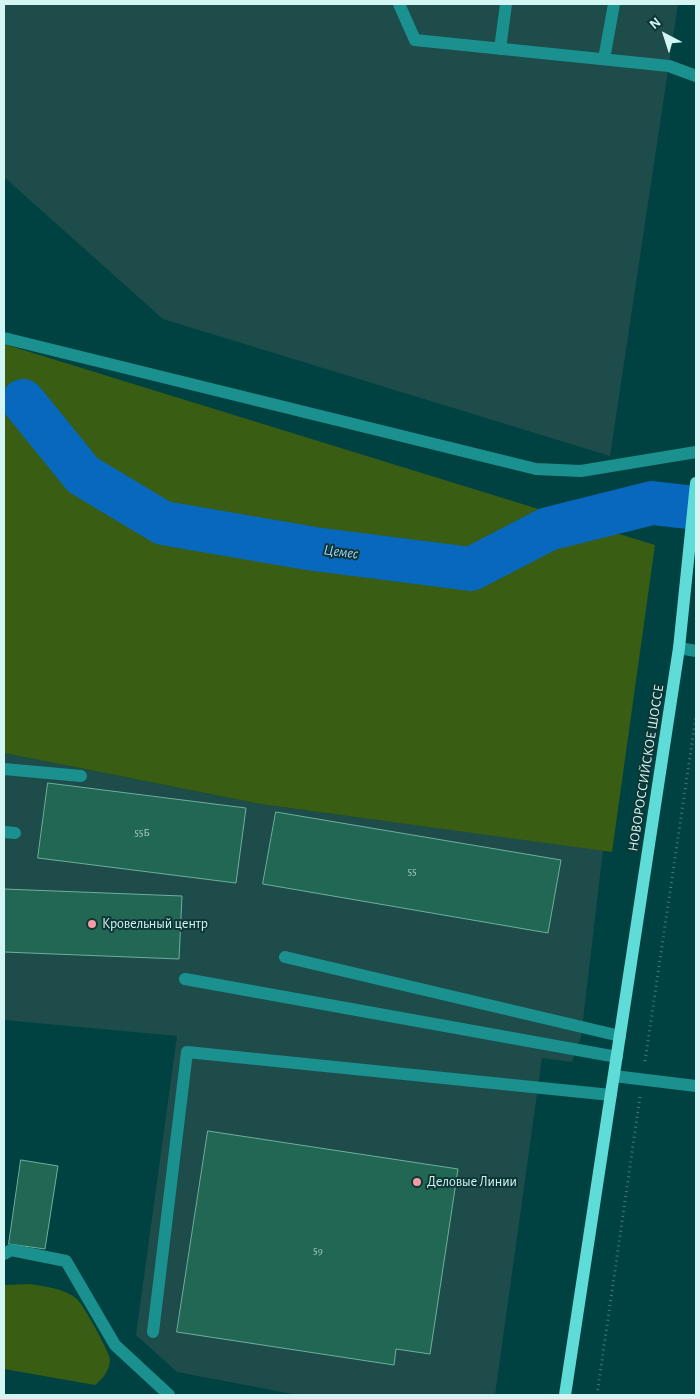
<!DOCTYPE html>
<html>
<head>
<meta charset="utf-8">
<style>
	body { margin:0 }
	#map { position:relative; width:700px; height:1399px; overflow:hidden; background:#004241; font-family:"Alegreya Sans",sans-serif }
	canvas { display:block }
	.frame { position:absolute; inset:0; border:5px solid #d3f6f5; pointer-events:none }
	.north { position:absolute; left:640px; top:10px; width:50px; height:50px; -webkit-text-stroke:4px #0d3635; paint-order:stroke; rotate:320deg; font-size:14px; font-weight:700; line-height:20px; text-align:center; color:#d3f6f5 }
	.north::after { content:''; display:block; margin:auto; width:18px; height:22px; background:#d3f6f5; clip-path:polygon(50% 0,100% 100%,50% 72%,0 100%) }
</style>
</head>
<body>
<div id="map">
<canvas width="700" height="1399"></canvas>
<div class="frame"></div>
<div class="north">N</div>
</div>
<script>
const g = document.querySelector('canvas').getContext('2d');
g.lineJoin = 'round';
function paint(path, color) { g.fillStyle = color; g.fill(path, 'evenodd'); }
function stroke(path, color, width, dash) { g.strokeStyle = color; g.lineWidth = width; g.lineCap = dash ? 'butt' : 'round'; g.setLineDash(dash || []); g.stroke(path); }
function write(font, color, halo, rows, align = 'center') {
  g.font = font + ' "Alegreya Sans",sans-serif'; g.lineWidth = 4; g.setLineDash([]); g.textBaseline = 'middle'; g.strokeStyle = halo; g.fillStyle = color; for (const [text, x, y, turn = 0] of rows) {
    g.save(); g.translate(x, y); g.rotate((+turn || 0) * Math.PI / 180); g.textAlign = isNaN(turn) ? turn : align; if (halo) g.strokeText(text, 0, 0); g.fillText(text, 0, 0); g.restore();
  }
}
paint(new Path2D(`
	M4 4H678L610 456 163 319 4 177Z
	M4 753 260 804 603 850 581 1037 572 1062 542 1058 495 1395H298L177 1372 136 1335 177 1036 4 1020Z`), '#1d4c4b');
paint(new Path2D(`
	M4 344 655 545 612 852 260 804 4 753Z
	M30 1284C46 1287 64 1288 77 1299 83 1304 110 1353 110 1360 109 1372 103 1378 95 1385L4 1369V1285Z`), '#385d13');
stroke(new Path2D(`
	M23 401 83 475 163 523 314 549 471 569 548 529 652 503 696 508`), '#0768bd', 44);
const building = new Path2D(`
	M48 783 246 808 236 883 38 858Z
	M276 812 561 860 548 933 263 884Z
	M4 889 182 896 179 959 4 952Z
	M208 1131 458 1169 430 1354 396 1349 394 1365 177 1332Z
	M21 1160 58 1166 45 1249 9 1244Z`);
paint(building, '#226654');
stroke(building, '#6eaf9c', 1);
stroke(new Path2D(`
	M645 1061 696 716
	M597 1395 640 1097`), '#427a79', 3, [1, 4]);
stroke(new Path2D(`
	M399 4 415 40 669 66 696 76
	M500 49 506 4
	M604 59 614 4
	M4 338 536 469 581 471 696 452
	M679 648 696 651
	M4 769 81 776
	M4 832 15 833
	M285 957 620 1036
	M185 979 617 1057
	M614 1076 696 1086
	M4 1254 11 1250 66 1261 115 1345 169 1395
	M153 1332 187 1052 611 1095`), '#1b918f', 12);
stroke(new Path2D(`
	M565 1395 679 648 696 483`), '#60dcd8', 12);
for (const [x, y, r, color] of [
	[92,924,5,"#f49aa4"],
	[417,1182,5,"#f49aa4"]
]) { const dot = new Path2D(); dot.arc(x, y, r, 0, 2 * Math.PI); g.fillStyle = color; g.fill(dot); stroke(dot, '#0d3635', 2); }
write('11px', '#a7d2cd', null, [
	["55Б",142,833],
	["55",412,872],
	["59",318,1251]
]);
write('14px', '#d3f6f5', '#0d3635', [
	["НОВОРОССИЙСКОЕ ШОССЕ",646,768,-81]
]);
write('14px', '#d3f6f5', '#0d3635', [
	["Кровельный центр",102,924],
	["Деловые Линии",427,1182]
], 'left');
write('italic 15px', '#a9cffb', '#0d3635', [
	["Цемес",341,552,7]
]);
</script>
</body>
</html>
